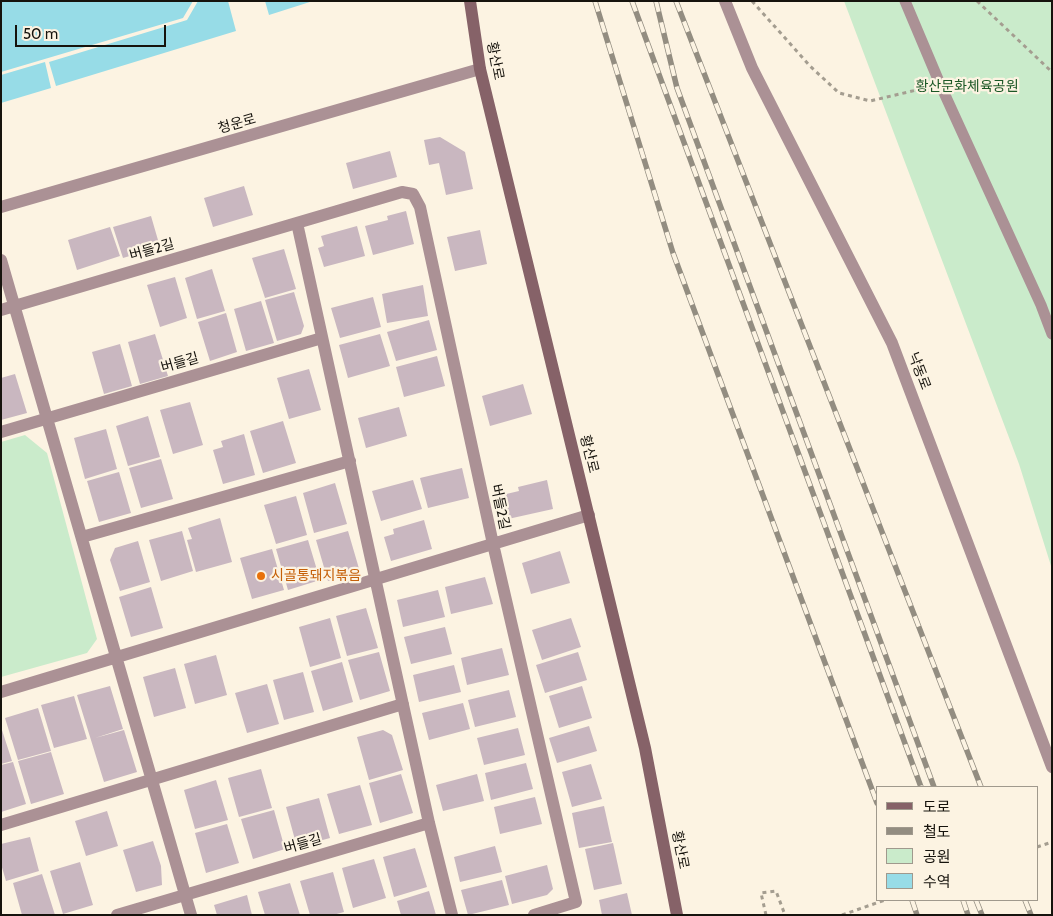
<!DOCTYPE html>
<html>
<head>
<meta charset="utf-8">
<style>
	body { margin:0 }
	#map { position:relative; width:1053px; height:916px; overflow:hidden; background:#fcf3e2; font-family:Cabin,"Noto Sans KR",sans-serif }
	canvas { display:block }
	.frame { position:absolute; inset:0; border:2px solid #16130d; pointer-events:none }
	.legend { position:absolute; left:876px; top:786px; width:162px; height:115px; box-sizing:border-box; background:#fcf3e2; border:1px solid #a0998d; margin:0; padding:6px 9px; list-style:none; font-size:15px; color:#16130d }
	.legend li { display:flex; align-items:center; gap:10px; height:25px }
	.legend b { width:25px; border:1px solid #a0998d }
	.scale { position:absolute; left:15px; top:25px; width:151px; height:22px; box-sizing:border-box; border:2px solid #16130d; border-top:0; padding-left:6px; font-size:15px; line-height:18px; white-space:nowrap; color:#16130d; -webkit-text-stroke:4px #fcf3e2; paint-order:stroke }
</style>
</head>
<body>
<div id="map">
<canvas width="1053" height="916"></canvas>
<div class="frame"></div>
<ul class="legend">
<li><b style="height:6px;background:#866268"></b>도로</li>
<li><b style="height:6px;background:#938d81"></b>철도</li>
<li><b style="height:14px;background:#caebcb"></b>공원</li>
<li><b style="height:14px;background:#97dce7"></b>수역</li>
</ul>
<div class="scale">50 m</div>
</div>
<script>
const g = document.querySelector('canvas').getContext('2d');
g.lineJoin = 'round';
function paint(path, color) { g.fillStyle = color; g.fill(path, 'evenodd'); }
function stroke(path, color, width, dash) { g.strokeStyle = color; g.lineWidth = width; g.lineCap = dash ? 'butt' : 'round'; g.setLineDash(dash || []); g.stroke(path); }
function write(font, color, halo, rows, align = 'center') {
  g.font = font + ' Cabin,"Noto Sans KR",sans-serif'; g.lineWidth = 4.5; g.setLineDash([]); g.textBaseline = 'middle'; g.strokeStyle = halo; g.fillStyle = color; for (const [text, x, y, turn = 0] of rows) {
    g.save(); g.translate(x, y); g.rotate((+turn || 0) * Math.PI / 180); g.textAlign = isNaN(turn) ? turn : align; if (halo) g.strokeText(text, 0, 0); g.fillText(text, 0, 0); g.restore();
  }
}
paint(new Path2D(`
	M844 1H1052V569L1019 464Z
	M25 435 47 453 97 639 87 653 1 677V442Z`), '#caebcb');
paint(new Path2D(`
	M1 1H193L183 18 1 72Z
	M198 1H228L236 31 56 86 49 62 187 20Z
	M265 1H313L269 15Z
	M45 62 51 88 1 103V75Z`), '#97dce7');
paint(new Path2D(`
	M440 137 465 152 473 189 446 195 439 163 429 165 424 140Z
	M390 151 397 177 353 189 346 163Z
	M244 186 253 215 213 227 204 198Z
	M406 211 414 244 373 255 365 226 388 220 387 216Z
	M151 216 160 247 123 258 113 227Z
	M357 226 365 256 324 267 318 248 324 246 321 236Z
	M110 227 120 256 77 270 68 240Z
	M480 230 487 264 455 271 447 237Z
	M284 249 296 289 265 298 252 258Z
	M212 269 225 311 197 319 185 278Z
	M175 277 187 318 160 327 147 285Z
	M423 285 428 316 387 323 382 294Z
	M294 292 304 326 301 334 277 341 265 300Z
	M373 297 381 327 340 338 331 308Z
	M261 301 274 343 246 351 234 309Z
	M226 313 237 352 210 361 198 322Z
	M429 320 437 350 396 361 387 332Z
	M155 334 168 376 140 384 128 342Z
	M380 334 390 366 348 378 339 345Z
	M120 344 132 386 104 394 92 352Z
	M437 356 445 386 404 397 396 367Z
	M309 369 321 410 289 419 277 378Z
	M15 374 27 413 1 420V378Z
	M523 384 532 414 490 426 482 396Z
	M190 402 203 445 173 454 160 410Z
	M399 407 407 436 366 448 358 418Z
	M148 416 160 457 128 466 116 426Z
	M283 421 296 463 263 473 250 431Z
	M106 429 117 469 85 479 74 438Z
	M244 434 255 475 223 484 213 450 223 447 221 441Z
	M161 459 173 499 141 508 129 468Z
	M462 468 469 498 428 508 420 478Z
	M119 472 131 513 99 522 87 481Z
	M413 480 422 509 381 521 372 491Z
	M547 480 553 509 508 519 502 495 519 491 518 487Z
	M335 483 347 524 314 533 303 493Z
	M296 496 307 535 276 544 264 505Z
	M220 518 232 562 196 572 187 540 192 539 188 528Z
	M424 520 432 549 391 561 384 537 394 534 393 529Z
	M182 531 193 571 161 581 149 540Z
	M348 531 360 572 328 581 316 540Z
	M308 540 320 580 288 590 276 549Z
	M138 541 150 582 120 591 110 560 115 548Z
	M272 549 284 590 252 599 240 558Z
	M560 551 570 583 531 594 522 563Z
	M485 577 493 604 451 614 445 587Z
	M151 587 163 628 131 637 119 597Z
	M438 590 445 617 403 627 397 600Z
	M366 608 378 648 347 656 336 616Z
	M330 618 341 658 310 667 299 627Z
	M571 618 581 647 542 660 532 630Z
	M445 627 452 654 411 664 404 637Z
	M502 648 509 675 467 685 461 658Z
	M379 652 390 691 360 700 348 660Z
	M578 652 587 680 545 693 536 665Z
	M216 655 227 695 195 704 184 664Z
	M342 662 353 702 323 711 311 671Z
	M454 665 461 692 419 702 413 675Z
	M175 668 186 708 154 717 143 677Z
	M303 672 314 712 284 720 273 680Z
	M267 684 279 724 247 733 235 693Z
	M110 686 123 729 95 738 124 730 137 772 104 782 77 695Z
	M582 686 592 718 559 728 549 696Z
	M509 690 516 717 475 727 468 700Z
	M74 696 87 739 54 748 41 705Z
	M463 703 470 729 429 740 422 713Z
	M38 708 51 751 18 760 5 718Z
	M589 726 597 751 557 763 549 738Z
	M1 727 12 761 1 764Z
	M518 728 525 755 484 765 477 738Z
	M383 730 392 735 403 770 369 780 357 737Z
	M51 752 64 794 31 804 18 761Z
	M13 762 26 804 1 812V765Z
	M526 763 533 789 491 800 485 773Z
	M591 764 602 799 572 807 562 772Z
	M261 769 272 808 239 817 228 778Z
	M401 774 413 813 380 823 369 783Z
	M477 774 484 801 443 811 436 785Z
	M216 780 228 820 195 829 184 790Z
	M360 785 372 825 339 834 327 794Z
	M535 797 542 824 500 834 494 807Z
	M319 798 330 838 297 847 286 807Z
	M604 806 612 842 579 848 572 813Z
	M274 810 285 849 253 859 241 819Z
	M107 811 118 846 86 856 75 821Z
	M227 824 239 863 206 873 195 833Z
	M30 837 39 871 6 881 1 864V844Z
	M153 841 161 866 162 885 136 892 123 850Z
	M613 843 622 884 594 890 585 849Z
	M495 846 502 872 460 882 454 857Z
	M415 848 427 887 394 897 383 857Z
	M374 859 386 898 353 908 342 868Z
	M80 862 93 905 63 914 50 871Z
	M547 865 553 889 547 895 512 904 505 876Z
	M333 872 344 912 333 915H310L300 881Z
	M42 874 55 915H22L13 883Z
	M502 880 509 905 468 915 461 890Z
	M290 883 300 915H265L258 892Z
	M429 891 436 915H401L397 901Z
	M627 893 632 915H602L599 900Z
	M247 895 252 915H217L214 905Z`), '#c9b7c0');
stroke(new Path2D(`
	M752 1 810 66 839 93 870 101 925 88
	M977 1 1052 72
	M1037 847 1052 842
	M766 915 761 893 776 891 785 915
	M842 915 885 900`), '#a49d90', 3, [4, 4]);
stroke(new Path2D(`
	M905 1 940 84 1041 305 1052 334`), '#ab9195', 11);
stroke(new Path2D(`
	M297 223 429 823 452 915
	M1 260 191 915
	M1 310 402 192 413 194 420 207 493 544 576 902 534 915
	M1 432 322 338
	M82 537 350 461
	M1 692 589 515
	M1 825 403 704
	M117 915 429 823`), '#ab9195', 12);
stroke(new Path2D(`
	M725 1 752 68 892 343 1052 767
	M1 207 480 69`), '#ab9195', 12);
stroke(new Path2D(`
	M470 1 480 69 645 748 677 915`), '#866268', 12);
const rail = new Path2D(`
	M595 1 673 253 877 803
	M632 1 921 787
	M656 1 677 88 934 787
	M676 1 981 787
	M912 900 917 915
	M963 900 968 915
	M976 900 982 915
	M1025 900 1031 915`);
stroke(rail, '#938d81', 5.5);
stroke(rail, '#fcf3e2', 4, [11]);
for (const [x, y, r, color] of [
	[261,576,5,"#e8710a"]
]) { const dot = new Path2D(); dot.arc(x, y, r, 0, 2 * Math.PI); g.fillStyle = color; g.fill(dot); stroke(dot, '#fcf3e2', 2); }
write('14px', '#16130d', '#fcf3e2', [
	["황산로",495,61,79],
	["청운로",237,124,-16],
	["버들2길",152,250,-16],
	["버들길",180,363,-16],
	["낙동로",919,371,69],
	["황산로",589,454,76],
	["버들2길",500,507,78],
	["버들길",303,844,-16],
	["황산로",680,850,79]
]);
write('14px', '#1c5826', '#fcf3e2', [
	["황산문화체육공원",967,87]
]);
write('14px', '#c56008', '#fcf3e2', [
	["시골통돼지볶음",271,576]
], 'left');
</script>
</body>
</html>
